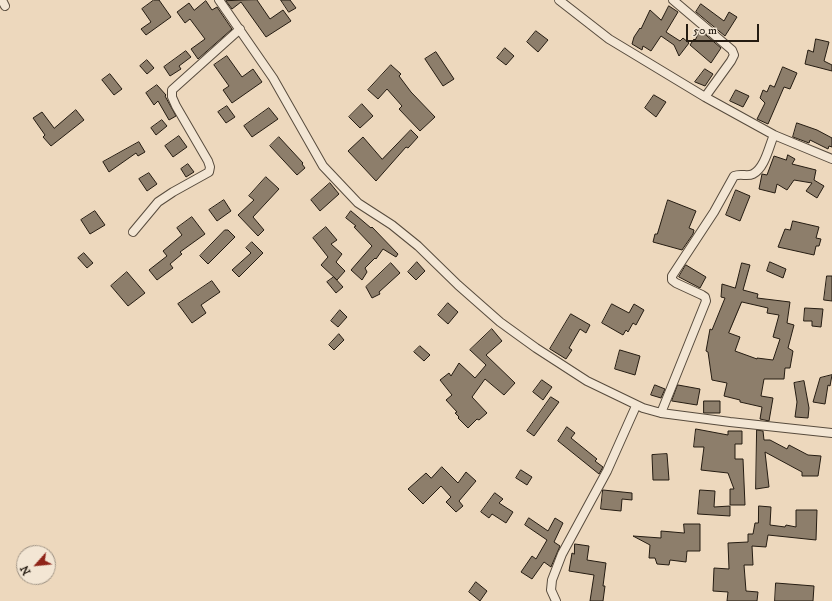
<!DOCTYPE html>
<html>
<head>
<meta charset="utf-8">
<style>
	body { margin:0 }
	#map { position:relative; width:832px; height:601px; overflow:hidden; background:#edd8bd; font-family:"IM FELL DW Pica",serif }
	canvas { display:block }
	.north { position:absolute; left:16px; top:545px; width:40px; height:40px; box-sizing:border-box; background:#f3e6d4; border:1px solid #a19586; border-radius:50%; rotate:243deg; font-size:11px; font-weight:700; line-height:16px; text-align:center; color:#251c12 }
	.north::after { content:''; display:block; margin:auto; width:14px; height:18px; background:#8f2418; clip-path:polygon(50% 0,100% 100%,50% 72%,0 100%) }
	.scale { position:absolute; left:686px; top:24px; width:73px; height:18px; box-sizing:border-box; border:2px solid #251c12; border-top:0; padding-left:5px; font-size:12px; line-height:14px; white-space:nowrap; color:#251c12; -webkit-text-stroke:3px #f3e6d4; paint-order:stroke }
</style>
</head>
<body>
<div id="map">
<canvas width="832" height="601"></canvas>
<div class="north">N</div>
<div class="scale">50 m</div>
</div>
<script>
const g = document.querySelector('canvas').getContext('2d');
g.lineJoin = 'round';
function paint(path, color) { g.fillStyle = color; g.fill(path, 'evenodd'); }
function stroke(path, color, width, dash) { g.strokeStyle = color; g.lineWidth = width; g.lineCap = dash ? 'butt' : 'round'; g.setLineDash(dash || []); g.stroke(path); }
const building = new Path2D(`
	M154 0H159L171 17 146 35 141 29 151 22 142 9Z
	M257 0 270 19 283 10 291 21 266 37 241 2 232 9 226 1Z
	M281 0H290L296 8 289 12Z
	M206 1 212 10 217 7 232 29 198 59 191 49 205 39 190 19 185 23 177 12 189 3 194 10Z
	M701 4 724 21 729 12 737 17 725 36 696 12Z
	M669 6 678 12 666 32 680 41 683 38 689 43 679 56 674 45 661 36 651 51 643 46 642 50 632 44 634 37 640 28 641 29 650 10 661 20Z
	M700 30 721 48 711 63 690 45 694 39 695 40Z
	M536 31 548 40 538 52 527 42Z
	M816 39 829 42 824 61 832 65V71L805 64 808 50 813 52Z
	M505 48 514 56 506 65 497 58Z
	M186 51 191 57 179 66 181 69 170 76 164 67Z
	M436 52 454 79 443 86 425 59Z
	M227 56 242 77 253 69 262 82 232 103 223 90 229 86 214 65Z
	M147 60 154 68 147 74 140 66Z
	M391 65 401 74 399 76 411 92 435 117 420 131 399 109 402 106 387 89 378 99 368 90Z
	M783 67 797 73 790 89 784 87 768 124 757 119 765 103 760 98 763 90 767 92 770 85 774 87Z
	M705 69 713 74 705 86 695 82Z
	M110 74 122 89 114 95 102 80Z
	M157 85 166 95 165 96 176 116 169 120 158 101 154 105 146 93Z
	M736 90 749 96 743 107 730 101Z
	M654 95 666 102 656 117 645 108Z
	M362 104 373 116 360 128 349 117Z
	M227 106 235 117 226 123 218 112Z
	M269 108 278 119 252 137 244 126Z
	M76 110 84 120 51 146 43 137 45 135 33 118 42 112 54 128Z
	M162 120 167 126 156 135 151 128Z
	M797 123 817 130 832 138V147L829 146 828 149 810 140 809 143 793 137Z
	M411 130 418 137 408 148 406 147 376 181 348 151 363 137 382 159Z
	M179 136 187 147 173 157 165 146Z
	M279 137 303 163 302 164 305 168 297 175 270 146Z
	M139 142 145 152 138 156 136 153 109 172 103 162Z
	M788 155 795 159 792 164 816 170 814 180 824 186 817 198 806 191 812 183 794 180 787 190 777 184 775 193 759 189 762 174 767 175 774 156 786 160Z
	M188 164 194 172 186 177 181 169Z
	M149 173 157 184 147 191 139 179Z
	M266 177 279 189 253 217 264 230 258 236 238 215 254 200 249 196Z
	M330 183 339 194 320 211 311 200Z
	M736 190 750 196 740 221 726 215Z
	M224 200 231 211 217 221 209 210Z
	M668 200 696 211 689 228 694 230 693 234 682 250 653 242 655 234H657Z
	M95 211 105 225 90 234 81 220Z
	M351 211 371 228 372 227 398 254 396 257 383 249 376 259 375 258 365 268 367 272 362 280 351 270 372 246 354 227 356 226 346 218Z
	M192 217 205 234 180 252 182 254 170 264 173 268 157 280 149 270 167 256 163 251 182 235 177 228Z
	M793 221 819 227 816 238 821 239 819 246H816L814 255 778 247 785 229 790 230Z
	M326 227 337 240 331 244 342 254 336 262 345 271 337 280 321 265 328 257 313 238Z
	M225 230H228L235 237 208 264 200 256Z
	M252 242 263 253 239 277 232 270 251 253 246 248Z
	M84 253 93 263 87 268 78 258Z
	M417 262 425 271 416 280 408 272Z
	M770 262 786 269 783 278 767 271Z
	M391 263 400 273 379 292 380 294 372 298 366 287Z
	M742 263 750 265 743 290 758 294 757 298 790 302 787 323 794 325 788 348 793 351 790 368H785L784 379H764L761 396 773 398 769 421 760 419 762 407 740 402V400L724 396 727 383 712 380 708 352 706 351 710 329 712 330 725 298 721 297 722 284 735 288ZM742 302 768 308 767 313 779 315 773 337 780 339 773 360 757 358V359L735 351 740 337 729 333Z
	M686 265 706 277 700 288 679 277Z
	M127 272 145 293 128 306 111 286Z
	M827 276H832V301L824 300Z
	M334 277 343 287 336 293 327 282Z
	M212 281 220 292 201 305 206 313 192 323 178 304Z
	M448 303 458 312 448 324 438 315Z
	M612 304 629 313 634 304 644 310 636 325 633 323 628 332 626 330 623 335 602 323Z
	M805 308 823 309 821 327 812 326V321H804Z
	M340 310 347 317 338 327 331 321Z
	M571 314 590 325 586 333 580 329 569 348 572 350 566 359 550 349Z
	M492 329 502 341 486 355 515 383 504 395 485 379 472 397 487 413 479 420 477 419 468 428 458 418 459 417 455 413 457 412 446 400 452 395 440 380 449 373 451 376 459 363 475 378 486 365 470 350Z
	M339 334 344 340 334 350 329 345Z
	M420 346 430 355 424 361 414 352Z
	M620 350 640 356 635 375 615 369Z
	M832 375 830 386 828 385 825 404 813 402 820 378Z
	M542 380 552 387 543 400 533 392Z
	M804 381 809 408 808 418 795 417 797 402 794 383Z
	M655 385 665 389 661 398 651 395Z
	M678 385 700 389 697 405 672 401Z
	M551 397 559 402 534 436 527 431Z
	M704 401H720V413H704Z
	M567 427 575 433 571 438 597 459 595 461 603 467 599 474 558 441Z
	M696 429 728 435V431H742V444H735V459H743L745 505H730V489H734L728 473 701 470 704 447H694Z
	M757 430 763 431 764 440H770L787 449 789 445 808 455 821 456 818 476H802V472L765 452 769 487 756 489Z
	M667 454 669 480H653L652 455Z
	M442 467 458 483 466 472 476 481 459 501 463 506 456 512 446 502 451 497 441 486 423 504 408 489 426 473 431 478Z
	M521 470 532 477 527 485 516 478Z
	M603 490 632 493V500L622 499 621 511 601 509Z
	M700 490 715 491 714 507 730 506V516L698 514Z
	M495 493 503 499 499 503 513 512 506 523 492 514 489 518 481 512Z
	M759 506 771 507 770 525 785 527 786 525 796 527V510H817L816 540 768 535 766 547 752 546 753 565H744L746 591 758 592 757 601H727L728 592 713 591 714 568 729 569 728 543 748 542V534H753L755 523H758Z
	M529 518 548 531 555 518 563 523 554 542 560 546 551 567 544 562 532 579 521 572 532 556 536 559 547 540 525 525Z
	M684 524H700V551H687L686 562 670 560 669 565 657 564 655 558H649L650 545 633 536 661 538V531L684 533Z
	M575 544 589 546 587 560 606 563 603 586H605L603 601H590L594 575 569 571 572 553 574 554Z
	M476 582 487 591 480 601 469 592Z
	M776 583 814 586 813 601H775Z`);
paint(building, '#8d7e6b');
stroke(building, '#251c12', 1);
const street = new Path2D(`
	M2 0 5 6
	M219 0 273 78 323 166 358 203 392 225 418 246 458 285 500 322 536 348 587 381 643 408 661 413 730 422 832 433
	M559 0 609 39 705 97 774 135 832 159
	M673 0 732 50 734 55 731 61 705 97
	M133 232 158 202 173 192 209 172 210 167 208 161 176 106 172 97V90L240 29
	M661 413 706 301 705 297 702 295 676 283 672 280V276L714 212 734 176C741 173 747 177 753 174 765 168 769 146 774 135
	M556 601 551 590 552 580 562 554 607 471 636 406`);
stroke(street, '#574b3d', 10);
stroke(street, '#f3e6d4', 8);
</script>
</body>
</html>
